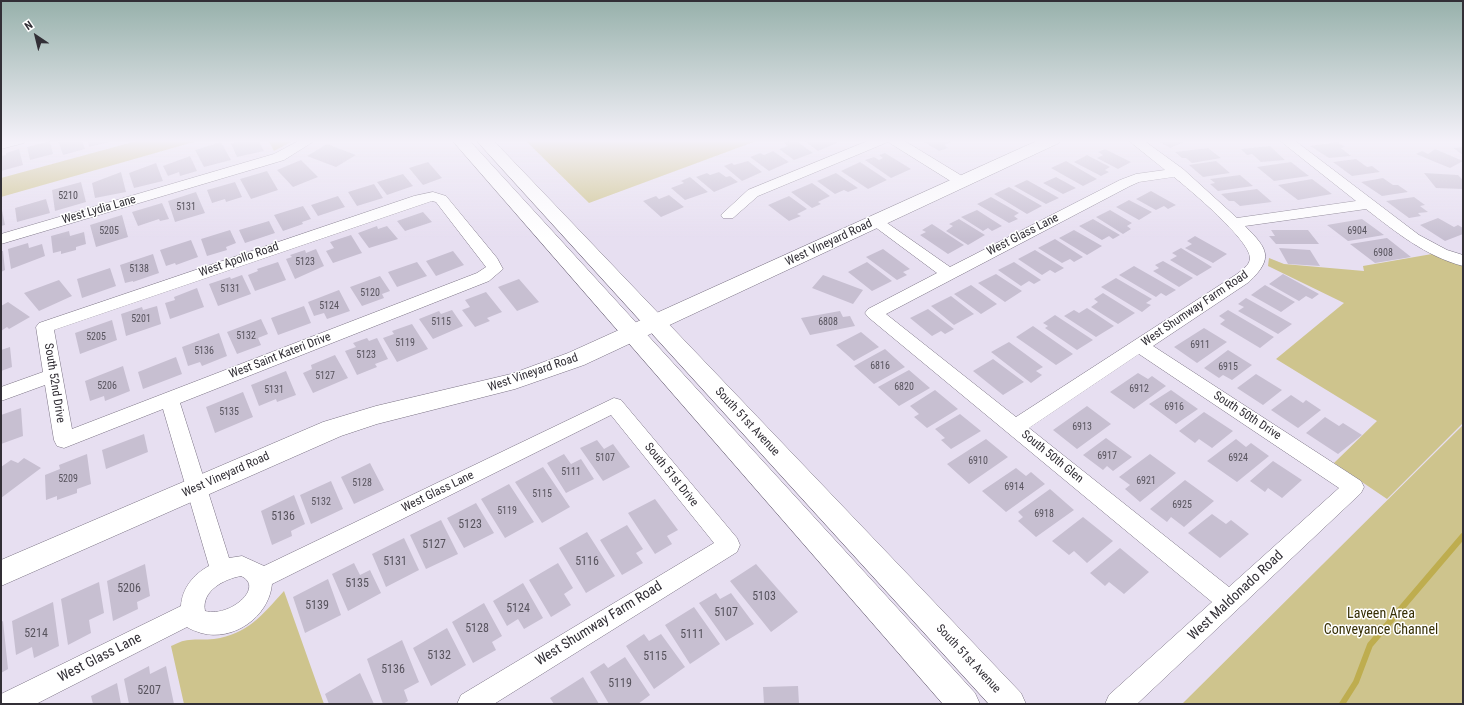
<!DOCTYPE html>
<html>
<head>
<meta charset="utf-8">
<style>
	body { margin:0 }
	#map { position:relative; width:1464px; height:705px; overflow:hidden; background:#e7dff1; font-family:"Roboto Condensed",sans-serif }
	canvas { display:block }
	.frame { position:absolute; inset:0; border:2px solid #322f36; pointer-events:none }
	.north { position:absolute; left:16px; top:16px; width:40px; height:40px; -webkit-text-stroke:3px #fff; paint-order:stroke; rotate:325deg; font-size:11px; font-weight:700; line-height:16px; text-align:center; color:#322f36 }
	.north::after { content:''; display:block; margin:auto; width:14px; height:18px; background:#322f36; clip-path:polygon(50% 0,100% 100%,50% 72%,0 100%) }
</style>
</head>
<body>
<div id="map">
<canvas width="1464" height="705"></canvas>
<div class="frame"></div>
<div class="north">N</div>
</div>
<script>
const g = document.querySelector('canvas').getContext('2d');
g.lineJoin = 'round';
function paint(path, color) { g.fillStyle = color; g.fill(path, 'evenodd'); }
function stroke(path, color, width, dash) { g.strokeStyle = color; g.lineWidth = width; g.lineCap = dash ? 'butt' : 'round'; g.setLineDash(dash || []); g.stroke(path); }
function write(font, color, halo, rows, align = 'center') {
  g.font = font + ' "Roboto Condensed",sans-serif'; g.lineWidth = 3; g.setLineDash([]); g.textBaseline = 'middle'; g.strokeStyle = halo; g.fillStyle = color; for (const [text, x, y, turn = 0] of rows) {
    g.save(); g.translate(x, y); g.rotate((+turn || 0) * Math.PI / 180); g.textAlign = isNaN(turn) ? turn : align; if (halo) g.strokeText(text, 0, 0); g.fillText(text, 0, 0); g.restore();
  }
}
paint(new Path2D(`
	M140 140H201L1 197V178Z
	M268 140H295L274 151Z
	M529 140H759L589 203 526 141Z
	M1432 254 1463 265V423L1387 499 1334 463 1377 421 1276 359 1344 303 1268 266 1269 258 1284 264 1364 271 1363 266Z
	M1463 425V704H1182Z
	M284 591 324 704H184L171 646C176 644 183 640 189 640 197 639 205 640 214 639 248 634 262 615 284 591Z`), '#cec48d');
stroke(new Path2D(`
	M1342 704 1356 682 1370 645 1463 536`), '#bead4f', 6);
paint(new Path2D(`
	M58 140H82L85 149 63 155Z
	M88 140H114V141L89 147Z
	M243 140H258L264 151 237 157 231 144Z
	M792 140H795L813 153 794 160 779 149 788 146 784 143Z
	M803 140H833L837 143 818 151Z
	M921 140H948L951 142 944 145 948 148 939 151Z
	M1157 140H1189L1170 148Z
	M1237 140H1261L1263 142H1238Z
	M50 141 53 154 30 160 27 147Z
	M221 142 231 160 204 167 195 150Z
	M1337 142 1345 147 1341 148 1351 156 1329 158 1310 146Z
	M327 144 356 155 336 167 307 156Z
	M1270 146 1285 160 1261 162 1252 154 1247 155 1241 149Z
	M1463 147V155L1453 148Z
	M1208 148 1221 158 1192 163 1186 158H1182L1175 152Z
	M19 149 23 165 1 171V156L6 155V153Z
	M1105 149 1131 162 1118 169 1097 158 1103 155 1098 152Z
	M1435 149 1463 161 1450 168 1416 154 1422 151 1428 154Z
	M773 151 789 162 769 171 750 157 760 153 764 155Z
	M885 153 911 169 891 178 865 160 874 157 879 160 883 158 879 155Z
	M1087 155 1110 167 1105 170 1109 172 1101 176 1074 162Z
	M190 156 197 171 180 176 179 172 168 176 163 166Z
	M1356 159 1367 167 1372 166 1380 172 1352 176 1333 162Z
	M301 160 318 177 293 187 277 170Z
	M748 161 762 172 742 181 724 166 732 163 734 165Z
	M1066 161 1097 179 1083 186 1051 168Z
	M1216 161 1230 173 1203 177 1189 165Z
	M428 162 442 178 423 185 409 168Z
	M860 162 887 180 868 189 841 171Z
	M1291 162 1309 176 1274 181 1257 167Z
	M156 163 163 181 134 188 129 173Z
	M267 171 278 190 251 199 240 179Z
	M121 172 126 192 95 198 92 183Z
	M719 172 726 177 730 176 738 182 714 192 696 177 707 173 710 175Z
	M836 173 858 188 848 192 844 190 835 194 817 181Z
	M1424 173 1458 175 1463 180V189L1436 188Z
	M403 174 413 186 387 195 377 182Z
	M1240 175 1253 186 1218 191 1210 184 1215 183 1210 179Z
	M690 177 708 192 685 200 671 188 684 183 681 181Z
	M1056 177 1076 188 1063 194 1043 183Z
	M1383 178 1393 185H1398L1408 192 1382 196 1361 182Z
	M1312 179 1332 194 1298 200 1278 185Z
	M1027 180 1059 198 1046 204 1014 186Z
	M81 182 86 202 55 211 52 190Z
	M235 182 242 197 226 202 225 199 212 203 207 190Z
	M812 183 830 196 818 202 821 204 812 208 791 192Z
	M374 184 383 198 357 206 348 192Z
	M1009 187 1042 206 1027 214 994 194Z
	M1257 189 1272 202 1240 206 1234 201H1229L1221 194Z
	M1151 191 1176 205 1168 209 1164 206 1156 210 1136 199Z
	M196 192 205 213 175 222 168 201Z
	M669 195 684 207 661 217 643 201 656 196 659 199Z
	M338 196 345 207 318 216 311 205Z
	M789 196 807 209 797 214 801 216 789 221 768 205Z
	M991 197 1019 213 1014 216 1018 219 1009 223 977 204Z
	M1414 197 1425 205 1420 206 1428 212 1418 213 1421 216 1409 218 1386 201Z
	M46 199 50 213 17 222 15 208Z
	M1129 200 1152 212 1139 220 1116 207Z
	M162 203 169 219 160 221 159 219 138 226 132 212Z
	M1 205 5 225 1 226Z
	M303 206 311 219 302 222 303 224 283 231 274 215Z
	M977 210 1002 226 992 231 988 228 983 231 961 217Z
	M1110 210 1132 223 1127 226 1131 229 1123 234 1096 217Z
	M423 212 432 222 405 231 397 221Z
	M122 215 128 237 96 247 90 225Z
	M1438 218 1454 227 1458 225 1463 228V234L1445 241 1420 225Z
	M959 219 985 235 968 245 946 231 953 226 949 224Z
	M1093 219 1120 235 1113 239 1109 236 1102 240 1079 226Z
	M1362 219 1384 235 1348 241 1327 225Z
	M269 221 275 233 245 243 239 230Z
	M932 224 964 245 948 254 920 235 926 232 922 230Z
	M377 226 378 229 387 226 398 239 369 248 358 233Z
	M230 230 236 243 226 247 227 250 207 256 201 239Z
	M1074 230 1102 246 1087 255 1059 238Z
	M1271 230H1308L1319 244H1276L1269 236H1275Z
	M69 231 70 236 84 232 86 244 76 247V250L61 254V251L53 253 51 236Z
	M351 235 362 253 333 263 326 251 334 248 330 242Z
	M1195 236 1227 254 1213 263 1185 248 1192 244 1187 241Z
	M1387 238 1411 257 1375 263 1350 244Z
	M1055 239 1083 257 1074 262 1070 259 1062 263 1038 248Z
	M191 240 198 257 176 265 175 263 166 266 160 250Z
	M28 243 29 248 42 244 45 256 11 269 8 249Z
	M1181 248 1212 267 1197 276 1170 260 1177 256 1172 253Z
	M1279 248 1310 250 1320 266 1288 264Z
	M316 249 324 266 295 279 286 259 292 257 290 255 305 250 306 253Z
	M883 249 910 269 903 272 907 275 897 280 866 257Z
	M1035 250 1064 268 1055 273 1050 270 1042 275 1018 259Z
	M1 251H3L5 270 1 272Z
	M453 251 464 265 436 276 426 261Z
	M153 254 159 273 133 282V281L125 283 120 265Z
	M1163 261 1193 278 1179 287 1153 271 1159 268 1155 265Z
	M278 262 286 280 255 291 248 275 258 271 257 269Z
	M417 262 427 276 397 287 388 272Z
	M867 262 892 281 872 291 848 272Z
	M1014 262 1041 280 1034 284 1029 281 1021 286 998 270Z
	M1134 266 1176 290 1166 296 1161 293 1156 297 1119 275Z
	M110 268 116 286 82 298 77 279Z
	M996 274 1022 291 1005 302 978 283Z
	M1283 274 1319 294 1312 299 1306 296 1299 301 1269 284Z
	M242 275 251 294 218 306 209 284 230 277 231 279Z
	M823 275 863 290 853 304 812 288Z
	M380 276 390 291 382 294 384 298 362 306 350 287Z
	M1116 278 1152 299 1146 303 1151 305 1142 312 1101 287Z
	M519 279 539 302 517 311 498 287Z
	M59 280 72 296 39 311 24 293Z
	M971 285 997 304 981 314 954 294Z
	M1265 285 1295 302 1281 312 1251 295Z
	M197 288 204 307 170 319 165 303 175 300 174 297Z
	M339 290 350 311 327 319 324 313 314 316 308 302Z
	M486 292 502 312 487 318 490 321 475 327 462 310 470 307 465 300Z
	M1103 293 1135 313 1118 324 1091 307 1098 302 1094 299Z
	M951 296 974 314 954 325 931 306Z
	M1246 298 1292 324 1278 334 1238 311 1244 307 1238 304Z
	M8 302 30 317 9 329 7 327 1 331V306Z
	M157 306 161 324 126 336 121 314 142 307 143 310Z
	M304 306 311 323 278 335 271 318Z
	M1087 308 1114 326 1096 337 1064 316 1074 310 1079 313Z
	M928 309 954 329 945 334 941 331 932 336 910 318Z
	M452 310 463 326 433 339 419 319 439 311 441 314Z
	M1228 310 1274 337 1260 348 1220 324 1225 320 1219 316Z
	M840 311 843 317 850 316 855 326 810 335 801 318Z
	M1055 315 1093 340 1077 350 1045 328 1048 326 1043 323Z
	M261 319 268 334 258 338 261 345 237 354 227 332Z
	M112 320 117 340 80 354 75 333Z
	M412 324 428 349 397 362 383 338 394 334 392 331Z
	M1033 326 1073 354 1056 365 1016 337Z
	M1204 328 1227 342 1197 363 1174 347Z
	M861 332 879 347 854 361 836 345Z
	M219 333 227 356 202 366 200 362 188 366 182 347Z
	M367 338 369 341 377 338 388 359 375 364 377 367 357 375 345 351 356 347 353 343Z
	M1009 342 1043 367 1036 371 1042 375 1031 383 991 352Z
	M10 347 12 367 1 371V350Z
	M885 349 905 367 874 384 854 366Z
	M1228 350 1252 365 1232 380 1223 375 1219 378 1204 368Z
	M335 355 348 378 313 393 303 373 312 369 311 365Z
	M176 357 182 374 143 389 138 372Z
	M993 359 1024 382 1003 395 973 371Z
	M123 366 130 391 105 401 104 396 90 401 85 381Z
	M909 370 930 388 899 406 878 387Z
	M286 371 296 395 277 402 276 399 259 406 251 385Z
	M1138 373 1148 379 1152 376 1166 386 1134 409 1110 392Z
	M1256 374 1282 390 1263 405 1237 388Z
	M935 390 958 409 927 428 914 417 919 414 910 406Z
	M1171 390 1198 409 1176 424 1149 404Z
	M243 392 253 417 215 433 206 407Z
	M1291 395 1303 403 1306 400 1321 410 1298 428 1271 410Z
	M1087 406 1111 424 1077 449 1053 430Z
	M21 408 23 436 1 444V415Z
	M1204 412 1233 431 1212 448 1199 439 1195 443 1179 431Z
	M960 414 981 431 951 449 941 440 945 438 935 429Z
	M1325 417 1339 426 1343 423 1362 435 1338 454 1306 433Z
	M144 434 148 452 106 469 102 450Z
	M1106 438 1132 457 1113 471 1107 466 1103 470 1083 455Z
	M986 439 1008 457 969 484 947 464Z
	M1236 439 1246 447 1251 443 1269 456 1237 482 1207 461Z
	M597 440 604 449 613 444 630 467 603 481 580 448Z
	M87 454 91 484 77 489V493L57 500V496L46 500 45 475 60 469 59 465Z
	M564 454 571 464 581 459 594 479 566 493 547 463Z
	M1150 454 1176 473 1140 502 1125 489 1130 485 1119 477Z
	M24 458 41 468 1 498V467L11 460 18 463Z
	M1273 461 1302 480 1282 498 1268 488 1265 492 1250 481Z
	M370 463 384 490 354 504 341 477Z
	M543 467 570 507 542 523 515 482Z
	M1016 468 1026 476 1031 472 1045 484 1006 512 982 491Z
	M1185 480 1214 501 1184 527 1171 517 1167 522 1150 509Z
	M331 481 343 509 311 524 300 495Z
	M509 484 534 522 505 538 481 499Z
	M1050 489 1074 510 1036 537 1018 521 1023 517 1018 512Z
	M294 495 305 524 291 531 292 536 272 545 261 511Z
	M655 499 678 530 667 536 672 544 655 554 628 513Z
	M476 503 494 533 464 548 447 518Z
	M1212 514 1226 524 1231 520 1249 534 1220 558 1188 533Z
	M1083 517 1113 541 1087 563 1074 551 1069 555 1052 541Z
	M441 520 458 554 426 569 410 535Z
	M627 525 643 549 636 553 643 563 622 575 600 540Z
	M587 532 615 576 586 593 559 548Z
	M404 538 419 570 386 587 372 554Z
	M1120 548 1149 572 1124 594 1109 582 1105 586 1090 573Z
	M354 563 360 575 370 570 381 593 348 611 332 574Z
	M558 563 573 588 564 594 571 605 551 617 529 580Z
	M145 564 150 596 137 602 138 609 113 621 107 581Z
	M756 564 798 612 771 632 730 581Z
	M328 579 341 615 305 633 293 597Z
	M99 582 104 613 89 620 91 633 68 645 61 599Z
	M523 583 543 618 524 629 518 619 507 626 493 601Z
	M716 593 720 599 731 593 754 624 726 641 699 603Z
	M53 602 59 646 34 658 32 647 16 655 12 621Z
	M484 603 502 636 492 642 496 650 473 663 452 622Z
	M694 607 720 644 690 664 665 625Z
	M3 621 8 669 1 673V622Z
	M447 628 466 665 431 686 413 648Z
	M644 634 649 641 661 634 685 667 654 689 626 646Z
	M402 640 419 682 404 690 408 701 403 704H383L367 659Z
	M625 657 650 695 638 704H609L590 672 604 663 608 668Z
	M149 666 150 674 166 666 174 704H129L124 679Z
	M360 673 374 704H329L325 694Z
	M583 677 599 704H554L550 698Z
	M117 683 121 704H93L91 696Z
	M798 686 799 704H764L763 687Z`), '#c7bfd1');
const street = new Path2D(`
	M25 140 24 143 1 149V141Z
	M300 140H316L284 160 1 244V234L274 154Z
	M870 140H903L967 179 969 182 967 185H957L888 142 758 196 733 218H723L721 215 748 190Z
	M1128 140H1144L1150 145 1183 169 1237 218 1356 201 1279 140H1294L1419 235 1447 250 1463 255V266C1425 256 1396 232 1366 209L1245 226C1268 249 1274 258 1249 282L1153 346 1361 481 1364 487 1361 493 1137 704H1105L1109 695 1212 602 868 317 865 313 868 309 937 273 867 221 870 218H880L950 267 1120 180 1136 174 1165 170ZM1174 177C1189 189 1250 240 1250 258 1250 265 1242 270 1237 274L1016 417 886 314 1130 186 1139 182ZM1139 354 1339 488 1229 587 1029 428Z
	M433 192 446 196 497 258 503 269 489 281 180 403 229 558 242 556 264 566 614 398 621 400 737 538 740 545 737 552 494 704H457L461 695 714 543 611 415 272 584C269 617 233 642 201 633 196 631 191 630 187 627L36 704H1V694L181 606C182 588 194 574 209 566L163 409 64 448 57 446 54 440 45 385 1 401V387L43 372 36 327 39 323 414 196ZM432 201 436 202 486 267 477 273 72 429 54 330ZM241 576C266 587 229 618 205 611 201 591 224 579 241 576Z`);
const secondary = new Path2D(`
	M1039 140H1061L1059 143 584 365 515 389 377 424 341 436 1 586V560L323 422 376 406 511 374 568 353Z`);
const primary = new Path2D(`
	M452 140H469L975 693 980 704H943Z
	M476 140H493L1021 693 1026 704H989Z`);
stroke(street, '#7a7283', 1);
stroke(secondary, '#7a7283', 1);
stroke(primary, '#7a7283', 1);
paint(street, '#fff');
paint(secondary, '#fff');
paint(primary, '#fff');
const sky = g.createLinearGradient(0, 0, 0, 239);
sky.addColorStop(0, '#97b1ab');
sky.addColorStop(0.59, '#f4f1f9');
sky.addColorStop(1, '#f4f1f900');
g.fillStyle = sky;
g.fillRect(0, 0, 1464, 239);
write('10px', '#57535d', null, [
	["5210",68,196],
	["5131",186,207],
	["5205",109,231],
	["6904",1357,231],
	["6908",1383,253],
	["5123",305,262],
	["5138",139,269],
	["5131",230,289],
	["5120",370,293],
	["5124",329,306],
	["5201",141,319],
	["5115",441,322],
	["6808",828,322],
	["5132",246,336],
	["5205",96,337],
	["5119",405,343],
	["6911",1200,345],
	["5136",204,351],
	["5123",366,355],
	["6816",880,366],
	["6915",1228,367],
	["5127",325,376],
	["5206",107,386],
	["6820",904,387],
	["6912",1139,389],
	["5131",274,390],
	["6916",1174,407],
	["5135",229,412],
	["6913",1082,427],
	["6917",1107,456],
	["5107",605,458],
	["6924",1238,458],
	["6910",978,461],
	["5111",571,472],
	["5209",68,479],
	["6921",1146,481],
	["5128",362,483],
	["6914",1014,487],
	["5115",542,494],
	["5132",321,502],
	["6925",1182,505],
	["5119",507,511],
	["6918",1044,514]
]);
write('12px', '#322f36', '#fff', [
	["West Lydia Lane",99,210,-16],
	["West Glass Lane",1023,235,-27],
	["West Vineyard Road",829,243,-25],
	["West Apollo Road",239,260,-19],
	["West Shumway Farm Road",1195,309,-34],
	["West Saint Kateri Drive",280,356,-21],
	["West Vineyard Road",533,373,-19],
	["South 52nd Drive",54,383,81],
	["South 50th Drive",1247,416,33],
	["South 51st Avenue",747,422,47],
	["South 50th Glen",1052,457,39],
	["West Vineyard Road",226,475,-24],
	["South 51st Drive",671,475,51],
	["West Glass Lane",438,492,-26],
	["South 51st Avenue",968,659,47]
]);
write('12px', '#57535d', null, [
	["5136",283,517],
	["5123",470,525],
	["5127",434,545],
	["5131",395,562],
	["5116",587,562],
	["5135",357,584],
	["5206",129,589],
	["5103",764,597],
	["5139",317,606],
	["5124",518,609],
	["5107",726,613],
	["5128",477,629],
	["5214",36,634],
	["5111",692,635],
	["5132",439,656],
	["5115",655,657],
	["5136",393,670],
	["5119",620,684],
	["5207",149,691]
]);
write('14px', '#322f36', '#fff', [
	["West Maldonado Road",1236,596,-43],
	["West Shumway Farm Road",599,624,-32],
	["West Glass Lane",100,658,-27]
]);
write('14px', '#362f04', '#fff', [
	["Laveen Area",1381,614],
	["Conveyance Channel",1381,630]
]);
</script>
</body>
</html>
